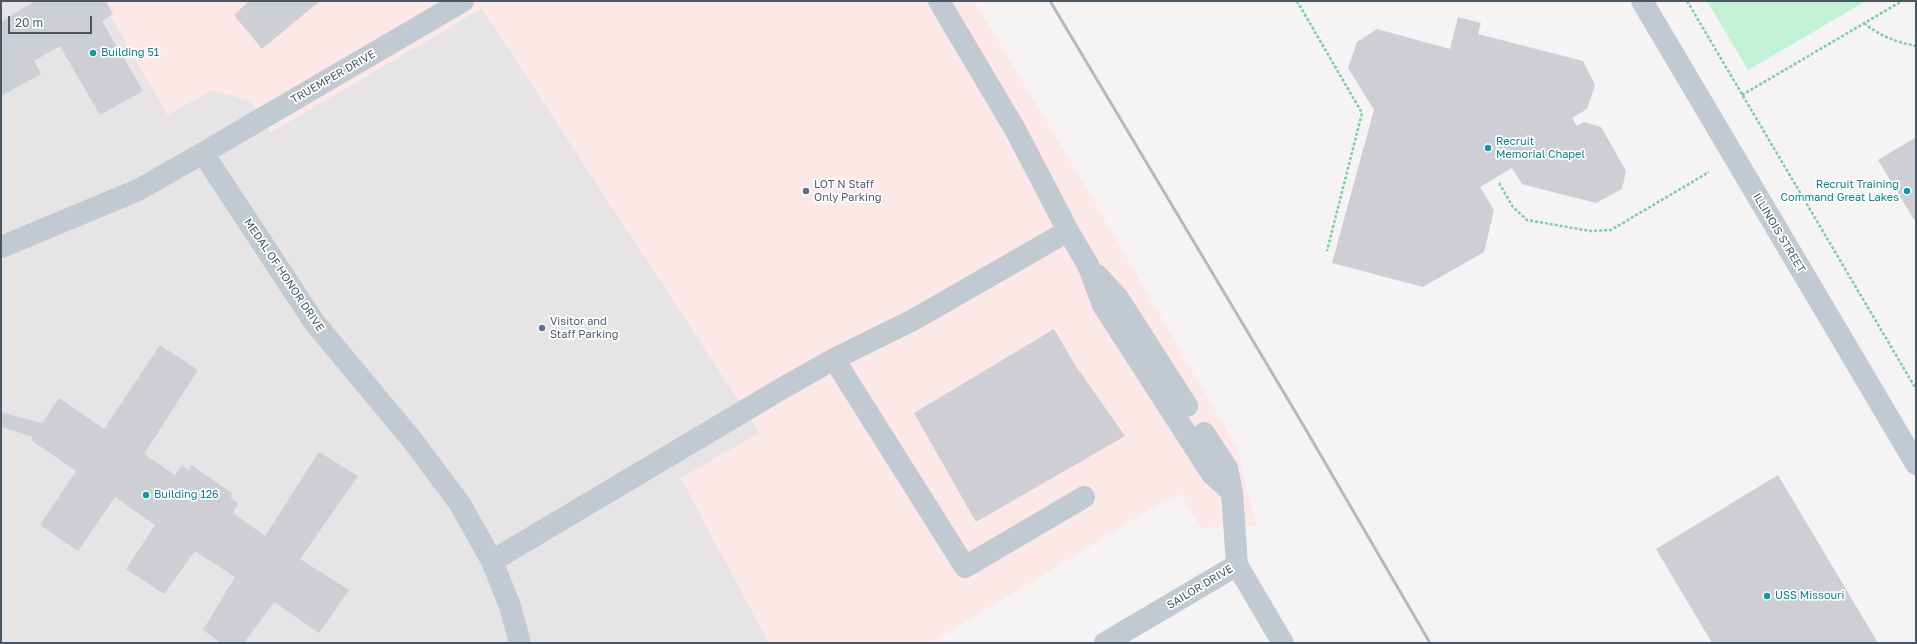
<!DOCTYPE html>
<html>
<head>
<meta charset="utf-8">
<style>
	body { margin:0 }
	#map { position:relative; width:1917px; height:644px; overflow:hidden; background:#f5f3f3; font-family:"Golos Text",sans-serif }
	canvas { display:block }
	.frame { position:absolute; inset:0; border:2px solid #4a5661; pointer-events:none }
	.scale { position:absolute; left:8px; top:16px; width:84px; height:18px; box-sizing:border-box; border:2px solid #4a5661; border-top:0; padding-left:5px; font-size:12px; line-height:14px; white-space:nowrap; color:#4a5661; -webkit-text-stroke:3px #fff; paint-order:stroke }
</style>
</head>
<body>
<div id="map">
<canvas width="1917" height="644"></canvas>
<div class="frame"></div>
<div class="scale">20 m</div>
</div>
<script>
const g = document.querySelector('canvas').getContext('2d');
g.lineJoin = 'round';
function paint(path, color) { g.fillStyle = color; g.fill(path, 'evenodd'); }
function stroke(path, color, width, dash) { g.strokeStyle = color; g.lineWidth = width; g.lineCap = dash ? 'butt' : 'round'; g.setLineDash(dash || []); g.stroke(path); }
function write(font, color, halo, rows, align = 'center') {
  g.font = font + ' "Golos Text",sans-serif'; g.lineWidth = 3.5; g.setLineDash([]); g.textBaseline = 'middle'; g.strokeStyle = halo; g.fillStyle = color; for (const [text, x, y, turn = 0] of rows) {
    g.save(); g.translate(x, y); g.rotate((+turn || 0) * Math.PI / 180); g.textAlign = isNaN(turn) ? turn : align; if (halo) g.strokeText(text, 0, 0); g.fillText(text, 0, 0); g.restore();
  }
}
paint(new Path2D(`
	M1 1H102L213 90 251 101 271 132 482 8 760 433 681 478 769 643H1Z`), '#e6e4e5');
paint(new Path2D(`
	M102 1H974L1094 201 1237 448 1256 525 1201 528 1181 494 1159 504 931 643H769L681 478 760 433 483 8 271 132 251 101 213 90 167 115Z`), '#fce8e6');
paint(new Path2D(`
	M1707 1H1866L1748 70Z`), '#c3f1d5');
paint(new Path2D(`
	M35 1H106L113 14 102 21 143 91 100 115 60 46 34 61 41 74 1 96V22Z
	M249 1H320L262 49 234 15Z
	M1458 17 1481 23 1478 34 1583 61 1595 85 1587 109 1572 118 1577 126 1584 122 1601 127 1626 171 1622 189 1596 203 1522 184 1512 168 1480 187 1494 210 1484 252 1423 287 1332 263 1374 110 1348 68 1357 42 1377 29 1450 49Z
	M1916 137V223L1878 160Z
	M1054 329 1075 365 1125 436 976 522 914 413Z
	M160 345 198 370 144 454 175 475 182 465 189 470 191 465 232 493 231 498 238 503 233 513 265 536 319 452 358 476 300 559 349 590 319 633 274 602 244 643H221L203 630 235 577 195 551 164 594 126 569 155 525 115 497 78 551 40 525 76 471 31 440 33 437 1 427V412L42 423 59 398 104 429Z
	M1778 475 1878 643H1712L1656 549Z`), '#cdcfd5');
stroke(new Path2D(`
	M1297 1 1362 113 1327 251
	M1687 1 1916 389
	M1864 23C1880 36 1896 42 1916 46
	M1742 95 1902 1
	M1499 183 1513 207 1527 220 1590 231 1611 230 1709 172`), '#7ad0a6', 2.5, [3, 2]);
stroke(new Path2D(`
	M939 1 1016 131 1068 231 1088 265 1103 305 1212 474 1232 492
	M1642 1 1916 464
	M203 153 463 1
	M1 247 138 190 203 153 314 322 413 441 460 504 492 561 510 606 520 643
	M1097 275 1118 298 1187 406
	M834 359 965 567 1084 497
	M1204 433 1227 468 1232 492 1237 565
	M492 561 781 389 834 359 913 320 1068 231
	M1105 643 1237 565 1283 643`), '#c1cad2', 22);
stroke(new Path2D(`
	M1050 1 1302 423 1430 643`), '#b5b8bd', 3);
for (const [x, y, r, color] of [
	[93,53,4,"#0f9aa8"],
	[1488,148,4,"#0f9aa8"],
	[806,191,4,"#5c6f8a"],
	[1907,191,4,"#0f9aa8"],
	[542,328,4,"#5c6f8a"],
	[146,495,4,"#0f9aa8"],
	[1767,596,4,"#0f9aa8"]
]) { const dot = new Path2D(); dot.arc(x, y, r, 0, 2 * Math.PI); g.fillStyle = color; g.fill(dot); stroke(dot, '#fff', 1.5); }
write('11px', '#0d838f', '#fff', [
	["Building 51",101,53],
	["Recruit",1496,142],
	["Memorial Chapel",1496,155],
	["Recruit Training",1899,185,"right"],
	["Command Great Lakes",1899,198,"right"],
	["Building 126",154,495],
	["USS Missouri",1775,596]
], 'left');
write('11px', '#4a5661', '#fff', [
	["TRUEMPER DRIVE",333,77,-30],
	["ILLINOIS STREET",1779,233,59],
	["MEDAL OF HONOR DRIVE",284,275,56],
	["SAILOR DRIVE",1200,587,-31]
]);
write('11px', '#4e5e75', '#fff', [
	["LOT N Staff",814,185],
	["Only Parking",814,198],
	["Visitor and",550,322],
	["Staff Parking",550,335]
], 'left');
</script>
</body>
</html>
